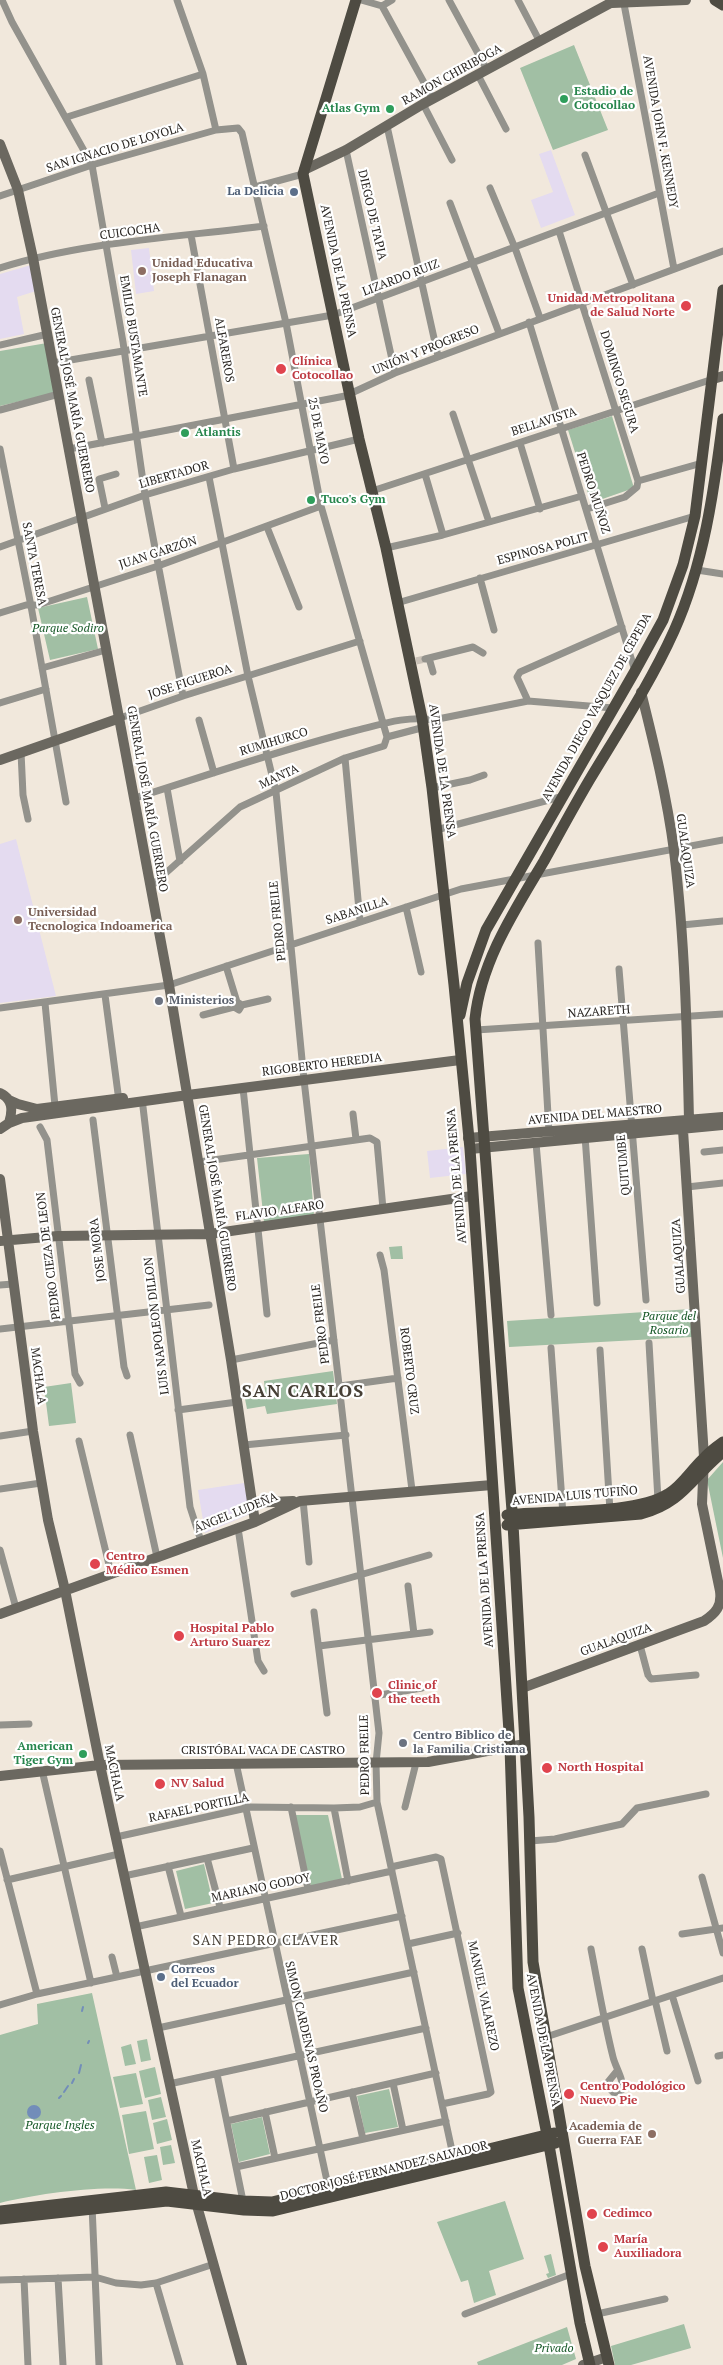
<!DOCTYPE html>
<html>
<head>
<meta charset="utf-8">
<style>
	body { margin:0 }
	canvas { display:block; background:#f1e8dc }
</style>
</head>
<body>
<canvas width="723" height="2365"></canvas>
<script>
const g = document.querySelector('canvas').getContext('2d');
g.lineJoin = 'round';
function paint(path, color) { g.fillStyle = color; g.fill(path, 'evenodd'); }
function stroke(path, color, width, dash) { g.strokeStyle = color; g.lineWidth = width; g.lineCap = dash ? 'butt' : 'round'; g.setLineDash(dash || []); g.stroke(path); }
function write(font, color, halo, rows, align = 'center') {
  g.font = font + ' "PT Serif",serif'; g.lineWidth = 4.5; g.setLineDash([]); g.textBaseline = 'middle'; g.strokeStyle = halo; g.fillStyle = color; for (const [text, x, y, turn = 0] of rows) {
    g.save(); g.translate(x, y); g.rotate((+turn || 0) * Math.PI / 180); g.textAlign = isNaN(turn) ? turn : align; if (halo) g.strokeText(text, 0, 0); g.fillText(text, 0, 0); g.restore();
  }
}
paint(new Path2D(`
	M551 150 575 215 541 228 531 200 553 192 539 154Z
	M149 248 154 291 136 294 131 250Z
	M31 265 36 291 17 297 24 334 0 339V274Z
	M16 839 56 996 0 1003V844Z
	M463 1147 466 1174 430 1178 427 1151Z
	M244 1483 250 1514 205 1533 198 1490Z`), '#e4dbf0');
paint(new Path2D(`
	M574 45 608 130 553 150 520 68Z
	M47 343 54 393 0 406V351Z
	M612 416 634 488 591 503 568 430Z
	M87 597 98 649 50 660 38 608Z
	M309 1154 314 1216 264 1222 257 1158Z
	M402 1246 403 1259H391L389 1247Z
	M691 1309 692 1337 509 1347 507 1321Z
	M333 1371 337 1404 267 1414 265 1406 247 1409 244 1394 265 1391 264 1381Z
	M71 1383 76 1423 49 1426 44 1387Z
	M723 1462V1558L707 1480Z
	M294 1815H328L342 1879 311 1886Z
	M204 1864 213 1903 185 1909 176 1871Z
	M92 1993 136 2190C100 2185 36 2194 0 2203V2035L38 2024 37 2004Z
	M147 2039 151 2060 141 2062 137 2041Z
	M131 2044 136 2064 125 2066 121 2047Z
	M155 2067 161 2094 145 2098 139 2071Z
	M136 2073 143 2104 120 2108 113 2077Z
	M389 2089 398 2127 365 2133 357 2096Z
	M161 2097 166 2117 152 2120 148 2100Z
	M146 2111 154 2149 129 2154 122 2115Z
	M262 2117 270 2154 239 2162 231 2124Z
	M167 2119 172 2140 157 2144 153 2123Z
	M171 2145 175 2163 163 2165 160 2147Z
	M157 2155 162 2180 149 2183 144 2157Z
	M505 2201 524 2259 489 2271 496 2295 474 2303 468 2280 461 2282 437 2222Z
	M551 2254 556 2275 548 2278 546 2274 549 2273 544 2256Z
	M684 2324 691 2348 631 2365H615L611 2346Z
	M567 2327 576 2359 562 2365H478L477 2362Z`), '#a1bfa4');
paint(new Path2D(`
	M27 2112a7 7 0 1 1 14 0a7 7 0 1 1-14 0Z`), '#728db9');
stroke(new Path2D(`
	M82 2011 83 2007
	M88 2043 89 2041
	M79 2073 81 2065
	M72 2083 74 2079
	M64 2092 68 2086
	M59 2098 61 2096`), '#728db9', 2);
stroke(new Path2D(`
	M416 661 425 659`), '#c9c1b7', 7, [7, 3.5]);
stroke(new Path2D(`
	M2 0 12 22 92 165 123 342 145 495 183 696
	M177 0 203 74 216 130
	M361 0 382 6 392 0
	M449 0 487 70
	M518 0 540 42
	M624 4 674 269
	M382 6 433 99
	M478 75 506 129
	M423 104 452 160
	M67 117 203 74
	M387 126 438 356
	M346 150 395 373
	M585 155 633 285
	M255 187 303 174
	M490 188 515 248 540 318
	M0 196 92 165 216 130 238 128 242 133 286 323 321 506 387 737 384 746 345 758 240 807 150 887
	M450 203 499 333
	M559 231 638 481 637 487 625 497 587 509
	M191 235 234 469
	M0 268C82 242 179 237 264 226
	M529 322 635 671
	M0 345 48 334
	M53 363 333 315 659 193
	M89 380 102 443
	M0 410 59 394
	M453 414 489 522
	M520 443 540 509
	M0 449 31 606 66 802
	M69 449 345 396 395 373 723 251
	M425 474 443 535
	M209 477 248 676 276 792 304 1080 379 1733 376 1763 377 1802 454 2160
	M638 481 702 463
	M372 491 713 379
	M105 508 99 479 116 474
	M267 527 299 607
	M0 547 145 495 234 469 359 439
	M386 548 443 535 582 496
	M697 570 723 574
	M480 578 494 630
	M397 603 695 516
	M0 613 26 605H38L158 566 321 506
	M429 658 433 672
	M425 659 473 647 483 653
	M42 668 106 650
	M528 701 517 677 520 672 622 627
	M0 703 46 689
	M120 718 183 696 360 641
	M199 720 214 773
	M387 737 425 727
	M21 752 23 795 28 819
	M345 758 360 921
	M167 788 180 861
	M432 788 470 780 484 775
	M135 798C208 775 280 750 354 731 379 725 408 715 433 720L528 701 613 708
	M436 830 564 796
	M406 907 421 972
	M682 925 723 921
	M538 943 549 1132
	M226 966 237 1002 242 1005 239 1010 234 1007 237 1002
	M619 969 646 1300
	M105 995 119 1101
	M45 1003 55 1106
	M242 1005 268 999
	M0 1008 169 985 461 889 723 840
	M203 1015 234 1007
	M476 1030 723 1014
	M243 1088 267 1314
	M143 1107 190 1507 201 1541
	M353 1114 356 1139
	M93 1120 124 1367 127 1376
	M40 1127 47 1140 75 1374 80 1383
	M585 1136 597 1303
	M536 1143 551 1315
	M704 1152 723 1150
	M199 1162 370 1138 377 1142 383 1209
	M687 1187 723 1183
	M380 1255 384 1270 412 1490
	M0 1285 13 1284
	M0 1329 209 1305
	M649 1343 658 1500
	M551 1348 563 1515
	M600 1350 610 1511
	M231 1360 334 1340
	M340 1386 398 1378
	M178 1410 237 1402
	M130 1435 157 1557
	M0 1436 33 1431
	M79 1441 111 1573
	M244 1445 346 1435
	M0 1489 41 1483
	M303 1500 309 1562
	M238 1528 258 1661 264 1671
	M0 1550 16 1608
	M408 1586 414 1634
	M294 1594 429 1555
	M314 1612 327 1713
	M640 1645 648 1675 651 1679 696 1675
	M319 1646 430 1632
	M374 1696 422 1688
	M0 1725 29 1724
	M236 1763 329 2190
	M42 1770 91 1983
	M291 1807 308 1889
	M405 1807 416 1763
	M334 1808 348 1881
	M116 1837 251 1807 334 1808 360 1807 377 1802
	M530 1841 555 1839 622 1824 637 1808 706 1794
	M0 1851 37 1994
	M207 1858 220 1907
	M168 1866 181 1916
	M391 1867 436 1857 441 1859 491 2092 488 2094 442 2104
	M124 1876 253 1848
	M702 1877 723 1953
	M7 1880 119 1854
	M135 1927 392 1871
	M682 1934 723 1928
	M408 1944 458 1933
	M591 1949C598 1985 604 2021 613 2057 615 2066 625 2082 622 2090L614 2093 610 2089 608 2082 617 2071
	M642 1949 653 2001
	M112 1957 117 1977
	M672 1995 698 2081
	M655 2000 667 2051
	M0 2005 37 1994 402 1916
	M158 2028 414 1972
	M546 2037 723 1978
	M718 2056 723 2055
	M217 2074 243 2201
	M393 2083 403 2130
	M169 2084 426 2028
	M352 2092 363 2139
	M265 2112 275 2158
	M227 2121 436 2073
	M236 2167 446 2121
	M92 2206 99 2365
	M58 2278 63 2365
	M24 2279 28 2365
	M0 2280 95 2277 116 2283 141 2285 156 2283 214 2264
	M156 2283 180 2365
	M465 2314 571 2274
	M597 2314 665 2299`), '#93928c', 7);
stroke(new Path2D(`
	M612 3 686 0
	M0 144 18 190 33 258 169 985 231 1360 255 1522
	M304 170 346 150 423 104 616 0
	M713 379 723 376
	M0 760 120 718
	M0 1093C13 1099 13 1110 9 1123L0 1129
	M9 1100 18 1104 37 1109 123 1098
	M9 1123 22 1118 188 1095 460 1060
	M468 1138 723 1117
	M470 1149 723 1125
	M0 1179 33 1431 48 1520 65 1590 100 1765 194 2195 242 2365
	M0 1241 58 1236 210 1234 472 1196
	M252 1503 293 1501
	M0 1614 255 1522 300 1501 492 1485
	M522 1688 704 1621C716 1613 722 1606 720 1591L702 1504 704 1457 683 1130 689 1120C687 1030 685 941 674 851 667 797 654 744 641 692
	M0 1776 100 1765 428 1762 525 1744
	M583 2365 607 2357`), '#6b6860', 10);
stroke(new Path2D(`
	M356 0 303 174 359 439 386 548 422 718 432 788 454 985 470 1149 482 1324 510 1747 518 1988 549 2145 580 2323 590 2365
	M715 0 723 5
	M460 1015 467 983 486 930 635 671 663 620 683 565 695 516 723 290
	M507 1515C548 1510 635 1515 668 1494 682 1486 691 1470 703 1459 709 1452 716 1447 723 1442
	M507 1525 641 1514C683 1503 692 1477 723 1452
	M0 2211 166 2192 243 2201 272 2202 554 2133
	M0 2219 167 2201 244 2210 273 2211 556 2143
	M609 2365 585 2266 533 1962 529 1817 513 1524 475 1019C481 961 515 910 544 861 559 834 574 806 590 779 619 731 651 682 674 631 704 564 714 491 723 419`), '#4e4b42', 11);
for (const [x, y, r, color] of [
	[564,99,5,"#2e9e5b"],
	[390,109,5,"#2e9e5b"],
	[294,192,5,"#5c6f8a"],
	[142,271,5,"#8d6e63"],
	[686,306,6,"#e0444e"],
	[281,369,6,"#e0444e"],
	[185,433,5,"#2e9e5b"],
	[311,500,5,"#2e9e5b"],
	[18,920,5,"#8d6e63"],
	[159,1001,5,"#6b7280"],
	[95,1564,6,"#e0444e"],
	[179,1636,6,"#e0444e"],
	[377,1693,6,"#e0444e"],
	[403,1743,5,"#6b7280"],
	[83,1754,5,"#2e9e5b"],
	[547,1768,6,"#e0444e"],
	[160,1784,6,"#e0444e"],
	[161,1977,5,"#5c6f8a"],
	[569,2094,6,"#e0444e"],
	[652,2134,5,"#8d6e63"],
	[592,2214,6,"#e0444e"],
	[603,2247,6,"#e0444e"]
]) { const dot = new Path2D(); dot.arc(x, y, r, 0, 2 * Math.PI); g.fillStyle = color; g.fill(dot); stroke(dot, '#fff', 2); }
write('12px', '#2a2622', '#fff', [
	["RAMON CHIRIBOGA",452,75,-29],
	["AVENIDA JOHN F. KENNEDY",660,132,80],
	["SAN IGNACIO DE LOYOLA",115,148,-17],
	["DIEGO DE TAPIA",372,215,77],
	["CUICOCHA",130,232,-8],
	["AVENIDA DE LA PRENSA",338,271,78],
	["LIZARDO RUIZ",401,278,-21],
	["EMILIO BUSTAMANTE",133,336,81],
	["ALFAREROS",224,350,80],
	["UNIÓN Y PROGRESO",426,350,-22],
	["DOMINGO SEGURA",619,382,73],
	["GENERAL JOSÉ MARÍA GUERRERO",72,400,79],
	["BELLAVISTA",544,422,-18],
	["25 DE MAYO",318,431,79],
	["LIBERTADOR",174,475,-16],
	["PEDRO MUÑOZ",593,493,72],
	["ESPINOSA POLIT",543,549,-15],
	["JUAN GARZÓN",158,553,-18],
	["SANTA TERESA",34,564,79],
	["JOSE FIGUEROA",190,682,-18],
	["AVENIDA DIEGO VASQUEZ DE CEPEDA",597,707,-61],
	["RUMIHURCO",274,742,-17],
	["AVENIDA DE LA PRENSA",442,771,82],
	["MANTA",279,777,-25],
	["GENERAL JOSÉ MARÍA GUERRERO",147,799,80],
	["GUALAQUIZA",685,851,82],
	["SABANILLA",357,911,-18],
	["PEDRO FREILE",278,921,-96],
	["NAZARETH",599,1012,-4],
	["RIGOBERTO HEREDIA",322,1065,-7],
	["AVENIDA DEL MAESTRO",595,1115,-5],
	["QUITUMBE",624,1165,-95],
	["AVENIDA DE LA PRENSA",457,1176,-95],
	["GENERAL JOSÉ MARÍA GUERRERO",217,1198,81],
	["FLAVIO ALFARO",280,1211,-8],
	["JOSE MORA",98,1250,-97],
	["PEDRO CIEZA DE LEON",49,1256,-97],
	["GUALAQUIZA",679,1256,-94],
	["PEDRO FREILE",321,1324,-97],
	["LUIS NAPOLEON DILLON",157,1326,-97],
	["ROBERTO CRUZ",409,1371,83],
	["MACHALA",38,1376,83],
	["AVENIDA LUIS TUFIÑO",575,1496,-5],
	["ÁNGEL LUDEÑA",236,1513,-22],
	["AVENIDA DE LA PRENSA",485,1580,-94],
	["GUALAQUIZA",616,1640,-20],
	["CRISTÓBAL VACA DE CASTRO",263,1751],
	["PEDRO FREILE",365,1755,-91],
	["MACHALA",114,1773,78],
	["RAFAEL PORTILLA",199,1808,-12],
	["MARIANO GODOY",261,1888,-12],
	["MANUEL VALAREZO",483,1996,78],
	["SIMON CARDENAS PROAÑO",306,2037,77],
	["AVENIDA DE LA PRENSA",543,2040,79],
	["MACHALA",201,2168,77],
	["DOCTOR JOSÉ FERNANDEZ SALVADOR",384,2171,-14]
]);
write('bold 12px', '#27864d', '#fff', [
	["Estadio de",574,92],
	["Cotocollao",574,106],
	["Atlas Gym",380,109,"right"],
	["Atlantis",195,433],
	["Tuco's Gym",321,500],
	["American",73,1747,"right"],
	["Tiger Gym",73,1761,"right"]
], 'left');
write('bold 12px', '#4e5e75', '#fff', [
	["La Delicia",284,192],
	["Correos",171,1970,"left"],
	["del Ecuador",171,1984,"left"]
], 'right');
write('bold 12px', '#785e54', '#fff', [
	["Unidad Educativa",152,264],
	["Joseph Flanagan",152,278],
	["Universidad",28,913],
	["Tecnologica Indoamerica",28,927],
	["Academia de",642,2127,"right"],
	["Guerra FAE",642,2141,"right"]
], 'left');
write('bold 12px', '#be3a42', '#fff', [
	["Unidad Metropolitana",675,299,"right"],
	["de Salud Norte",675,313,"right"],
	["Clínica",292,362],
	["Cotocollao",292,376],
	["Centro",106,1557],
	["Médico Esmen",106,1571],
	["Hospital Pablo",190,1629],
	["Arturo Suarez",190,1643],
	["Clinic of",388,1686],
	["the teeth",388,1700],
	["North Hospital",558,1768],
	["NV Salud",171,1784],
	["Centro Podológico",580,2087],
	["Nuevo Pie",580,2101],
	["Cedimco",603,2214],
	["María",614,2240],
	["Auxiliadora",614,2254]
], 'left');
write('italic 12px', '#155726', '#fff', [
	["Parque Sodiro",68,629],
	["Parque del",669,1317],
	["Rosario",669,1331],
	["Parque Ingles",60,2126],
	["Privado",554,2349]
]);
write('bold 12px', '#5b616d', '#fff', [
	["Ministerios",169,1001],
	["Centro Biblico de",413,1736],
	["la Familia Cristiana",413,1750]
], 'left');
g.letterSpacing = '1px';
write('14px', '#463f35', '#fff', [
	["SAN PEDRO CLAVER",266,1941]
]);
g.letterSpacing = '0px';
g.letterSpacing = '1px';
write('bold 18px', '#463f35', '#fff', [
	["SAN CARLOS",303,1392]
]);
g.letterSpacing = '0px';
</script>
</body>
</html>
